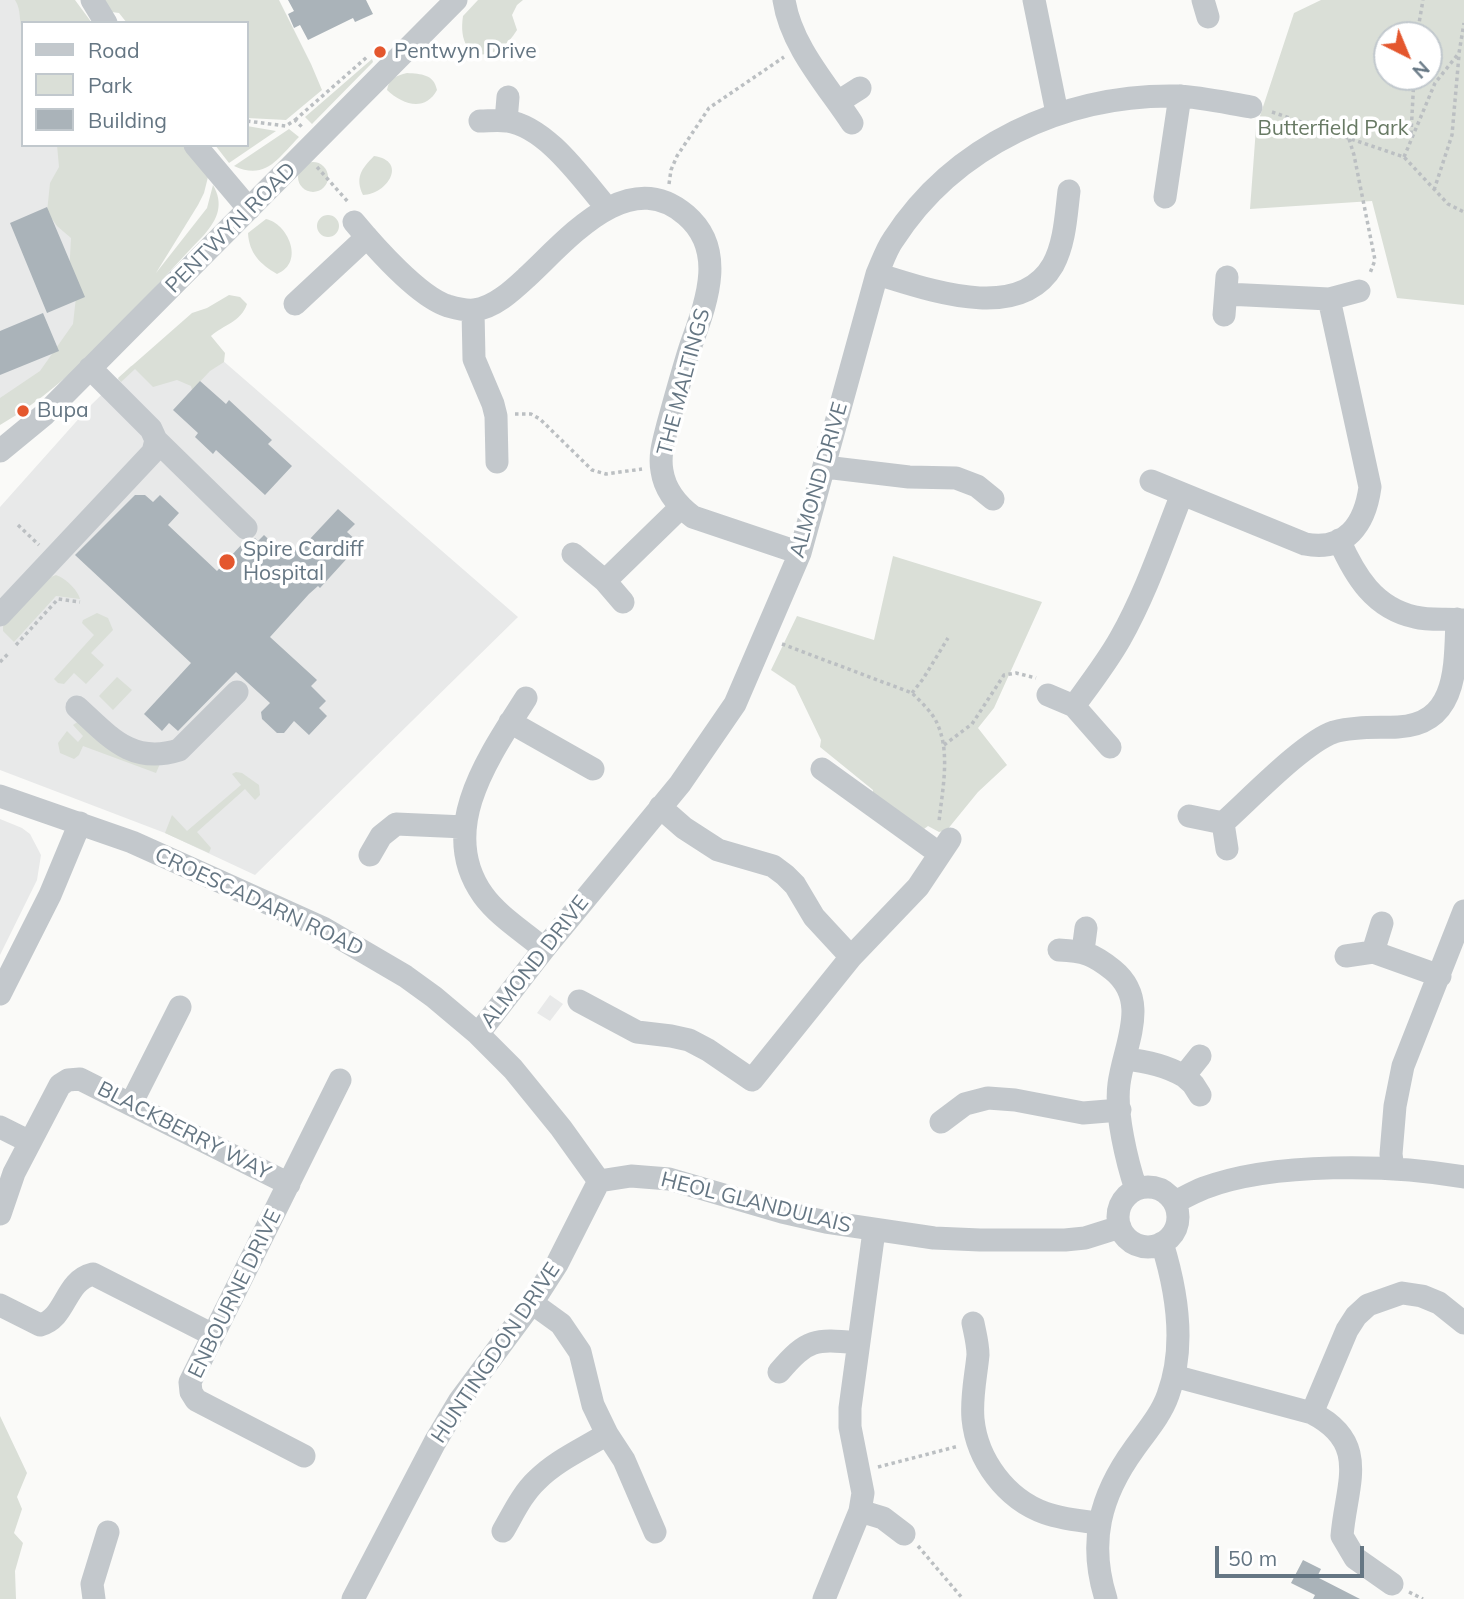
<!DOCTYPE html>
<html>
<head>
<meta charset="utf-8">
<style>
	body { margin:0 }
	#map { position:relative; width:1464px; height:1599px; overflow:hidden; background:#fafaf8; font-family:Mulish,sans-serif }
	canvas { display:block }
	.legend { position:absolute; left:21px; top:21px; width:228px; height:126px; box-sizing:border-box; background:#fff; border:2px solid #c1c8cd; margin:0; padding:9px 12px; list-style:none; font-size:21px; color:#657683 }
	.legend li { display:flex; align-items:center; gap:14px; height:35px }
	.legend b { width:35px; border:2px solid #c1c8cd }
	.north { position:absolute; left:1373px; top:21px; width:70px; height:70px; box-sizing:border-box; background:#fff; border:2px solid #c1c8cd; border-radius:50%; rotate:137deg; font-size:19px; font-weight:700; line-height:28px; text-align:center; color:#657683 }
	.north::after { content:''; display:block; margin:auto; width:24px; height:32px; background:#e4572e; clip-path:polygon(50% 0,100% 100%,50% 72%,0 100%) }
	.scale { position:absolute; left:1215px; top:1546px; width:149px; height:32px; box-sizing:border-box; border:4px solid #657683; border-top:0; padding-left:9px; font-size:21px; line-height:24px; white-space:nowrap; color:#657683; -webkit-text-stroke:5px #fff; paint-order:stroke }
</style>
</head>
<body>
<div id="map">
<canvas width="1464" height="1599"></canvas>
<ul class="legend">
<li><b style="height:9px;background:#c3c8cc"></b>Road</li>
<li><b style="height:19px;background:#dadfd7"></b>Park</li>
<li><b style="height:19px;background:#aab3b9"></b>Building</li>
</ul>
<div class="north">N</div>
<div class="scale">50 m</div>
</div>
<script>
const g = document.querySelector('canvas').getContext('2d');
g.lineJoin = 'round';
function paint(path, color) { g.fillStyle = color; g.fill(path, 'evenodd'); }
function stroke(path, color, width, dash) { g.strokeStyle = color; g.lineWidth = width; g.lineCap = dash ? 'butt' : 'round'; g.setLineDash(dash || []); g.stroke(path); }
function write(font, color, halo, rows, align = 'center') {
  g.font = font + ' Mulish,sans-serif'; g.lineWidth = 7; g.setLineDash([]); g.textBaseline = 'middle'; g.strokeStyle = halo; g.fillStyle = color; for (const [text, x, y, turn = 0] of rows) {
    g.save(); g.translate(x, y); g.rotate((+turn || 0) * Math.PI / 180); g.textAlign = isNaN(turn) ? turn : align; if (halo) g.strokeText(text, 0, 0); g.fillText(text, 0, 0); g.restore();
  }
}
paint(new Path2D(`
	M0 0H24L23 145H83L104 320 0 406Z
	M206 346 518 617 255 875 165 833 0 770V507L91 405 131 366Z
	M0 819 22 828 30 834 41 855 37 880 0 955Z
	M550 995 563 1004 550 1021 537 1013Z`), '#e8e9e9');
paint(new Path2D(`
	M15 0H75L92 23H23V32C18 20 22 11 15 0Z
	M91 0H279L311 64 322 90 286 120 247 118V23H127L119 13 104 11Z
	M478 0H523L517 5 512 15 517 30C495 66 456 63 463 16Z
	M1321 0H1464V305L1397 298 1372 201 1250 209 1256 128 1294 13ZM1387 35H1429V77H1387Z
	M372 59 373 62 312 124 305 117Z
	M407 73C421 74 434 74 437 90 425 112 403 105 387 90 389 78 396 76 407 73Z
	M247 126 276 131 229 163 215 145H247Z
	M289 129 299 137C278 158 266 181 234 166Z
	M57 145H185L208 177 204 193 198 205 156 273 207 208 213 185C224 204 218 219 204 235 141 300 80 379 0 425V398L40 371 73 324 76 297 69 275 71 238 57 226 47 212 50 183 59 167Z
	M374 156C408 161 388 194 363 195 355 178 361 169 374 156Z
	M298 177a15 15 0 1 1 30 0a15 15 0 1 1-30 0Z
	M317 226a11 11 0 1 1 22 0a11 11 0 1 1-22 0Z
	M266 219C287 223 306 262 277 274 260 264 249 253 248 233Z
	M229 295 240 297 247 304C241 322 223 325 211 336L225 353 224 362 210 371 192 390 191 386 177 380 153 387 135 369 121 382 118 378 192 313 207 308Z
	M893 556 1042 602 994 708 978 728 1007 765 978 792 947 830 939 832 928 826 924 829 873 796V790L820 747 821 740 795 686 771 670 797 616 874 640Z
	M56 575C65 578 78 590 80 599L56 596 14 642 3 631V626L46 579Z
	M97 613 108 618 113 630 91 653 104 665 86 684 74 673 64 684 58 683 54 679 94 635 82 623 83 620Z
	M117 677 132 690 113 710 99 696Z
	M79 721 162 759 156 773 83 746 79 755 74 759 60 753 58 743 67 731 78 742 83 736 73 725Z
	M236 772 242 773 259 785 260 795 255 800 245 789 197 832 211 848 209 853 165 833 172 815 187 831 241 785 232 774Z
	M0 1416 27 1473 17 1497 22 1509 14 1533 23 1543 15 1571 16 1599H0Z`), '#dadfd7');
paint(new Path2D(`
	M288 0H366L373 14 355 22 353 18 308 40 300 25 294 28 288 14 294 11Z
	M47 207 85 297 47 313 10 223Z
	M43 313 59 351 0 375V331Z
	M200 381 226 404 229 400 272 440 268 444 292 466 265 495 216 450 213 454 195 437 198 433 173 410Z
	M135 495H145L153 502 160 495 179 513 168 525 217 571 244 542 255 538 258 541 264 535 288 558 306 539 308 541 338 509 355 524 347 532 358 542 349 552 351 554 320 588 318 586 309 594 270 637 317 680 311 686 326 701 319 708 327 716 309 735 294 721 284 733H277L262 719 261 712 270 703 236 672 178 731 169 723 162 731 144 714 191 663 75 555Z
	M1303 1560 1321 1569 1317 1577 1360 1599H1313L1315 1595 1291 1583Z`), '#aab3b9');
stroke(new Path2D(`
	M1417 35 1423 0
	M1272 112 1404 157 1448 204 1464 212
	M295 120 367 57
	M247 121 286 126 295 120 303 128
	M1411 134 1414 77
	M1349 139 1354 155 1375 260 1370 273
	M1404 157 1435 83 1459 53 1464 23
	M317 167 349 203
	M669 184 671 170 677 156 709 108 784 57
	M1434 190 1452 135 1459 55
	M515 414H531L540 419 592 470 606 474 642 469
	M18 525 39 545
	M782 644 912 693C921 702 932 712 937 723 951 753 942 791 939 822
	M16 645 58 599 80 602
	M0 662 9 653
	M912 693 923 679 948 638
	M944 745 972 724 1004 675 1016 673 1036 678
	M878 1467 959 1446
	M918 1546 963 1599
	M1409 1592 1423 1599`), '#bbbfc2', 3.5, [3.5, 3.5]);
stroke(new Path2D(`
	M92 0 106 23
	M784 0C791 46 827 85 852 123
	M1034 0 1057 113
	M1203 0 1208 17
	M838 102 860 88
	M480 121C488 121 498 120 507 121 547 127 582 179 607 208
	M506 121 508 97
	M195 145 249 209
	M1165 197 1180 96
	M354 222C374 246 419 297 448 306 455 308 466 311 474 310 494 308 513 290 527 277 568 239 628 165 686 215 728 251 705 305 690 348 682 373 675 399 668 424 664 440 659 455 662 471 665 491 677 505 693 517L800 553
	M877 274C927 289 1019 324 1053 265 1065 243 1066 215 1069 191
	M1329 299 1359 291
	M295 304 367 237
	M473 310 474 359 493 404 496 416 497 462
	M1224 315 1227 277
	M156 440 246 528
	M0 451 45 414 456 0
	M825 467 909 477 956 478 977 486 993 499
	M1151 481 1305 544C1346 552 1365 524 1370 487L1329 299 1226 294
	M1339 540C1355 576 1374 608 1415 617 1431 621 1448 618 1464 620
	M573 554 605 581
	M623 602 605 581 680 508
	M0 615 153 452 156 440 151 429 90 368
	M1048 695 1074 706C1090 684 1107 662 1120 639 1146 593 1163 542 1182 494
	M526 698C490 755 436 829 483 895 498 916 524 932 544 949
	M1074 706 1110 747
	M77 707C109 736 131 765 179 750L237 692
	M510 722 593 769
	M822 769 940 854
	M0 796 132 842 201 873 323 928 405 976 434 997 478 1034 513 1069 561 1128 599 1181
	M660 807 684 828 718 850 773 866 785 875 795 885 814 917 851 957
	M1189 816 1223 823C1249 800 1304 742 1334 732 1355 726 1377 728 1398 727 1459 724 1455 664 1457 619
	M1223 823 1227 849
	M370 855 381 836 396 824 465 827
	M1059 950C1084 951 1093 954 1113 970 1151 1001 1124 1045 1119 1084 1115 1113 1127 1162 1136 1189
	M1083 951 1086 928
	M1373 952 1382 923
	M1346 956 1373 952 1440 976
	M0 994 50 895 80 823
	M579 1001 637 1032 671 1036 689 1040 708 1050 752 1080 851 957 918 887 950 839
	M478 1034 544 949 680 784 735 704 800 553 877 274C882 263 886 250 893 240 954 145 1065 94 1177 96 1201 97 1227 103 1251 107
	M1125 1059C1146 1061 1165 1065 1184 1076
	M1200 1095 1193 1084 1184 1076 1200 1056
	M131 1104 180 1007
	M941 1122 965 1104 988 1098 1015 1100 1083 1113 1120 1110
	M0 1127 30 1142
	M1393 1169 1391 1154 1395 1106 1403 1066 1464 911
	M599 1181 631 1176 669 1179 782 1212 826 1222 934 1238 980 1240H1065L1085 1238 1120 1227
	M1118 1217a30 30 0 1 1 60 0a30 30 0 1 1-60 0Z
	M1175 1202C1185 1197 1194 1192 1204 1188 1273 1162 1392 1164 1464 1177
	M0 1214 14 1173 60 1085 68 1080 80 1079 289 1184
	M532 1303 561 1324 580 1352 593 1405 607 1434 624 1460 655 1532
	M0 1305 40 1325C67 1318 64 1281 93 1274L213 1335
	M973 1323C975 1333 978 1344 978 1355 976 1376 971 1397 973 1419 977 1460 1006 1499 1045 1513 1062 1519 1081 1521 1098 1523
	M779 1372C808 1338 815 1339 858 1343
	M1174 1376 1312 1413C1371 1443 1346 1485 1342 1536L1355 1558 1392 1584
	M1312 1413 1347 1330 1356 1316 1368 1305 1402 1293 1422 1296 1439 1303 1464 1323
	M304 1456 196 1400 191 1392 190 1382 340 1080
	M860 1511 883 1518 904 1534
	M503 1531C513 1514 522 1494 537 1480 557 1460 583 1449 607 1434
	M94 1599 92 1584 108 1532
	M353 1599 435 1442 460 1400 532 1303 557 1264 599 1181
	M824 1599 860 1511 863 1493 850 1427V1408L874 1231
	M1106 1599C1088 1542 1100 1496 1134 1449 1146 1432 1161 1415 1168 1395 1186 1347 1177 1291 1162 1243`), '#c3c8cc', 23);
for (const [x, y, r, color] of [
	[380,52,7,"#e4572e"],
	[23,411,7,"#e4572e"],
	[227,562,9,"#e4572e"]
]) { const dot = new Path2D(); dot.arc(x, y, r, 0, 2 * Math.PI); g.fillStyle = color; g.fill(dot); stroke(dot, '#fff', 2.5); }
write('21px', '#657683', '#fff', [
	["Pentwyn Drive",394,52],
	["Bupa",37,411],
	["Spire Cardiff",243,550],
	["Hospital",243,574]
], 'left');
write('21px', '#687a64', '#fff', [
	["Butterfield Park",1333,129]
]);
write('21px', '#657683', '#fff', [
	["PENTWYN ROAD",231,228,-45],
	["THE MALTINGS",684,382,-75],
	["ALMOND DRIVE",819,480,-74],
	["CROESCADARN ROAD",259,902,25],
	["ALMOND DRIVE",535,962,-52],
	["BLACKBERRY WAY",184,1131,27],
	["HEOL GLANDULAIS",756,1203,14],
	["ENBOURNE DRIVE",235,1294,-64],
	["HUNTINGDON DRIVE",496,1353,-56]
]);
</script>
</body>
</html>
